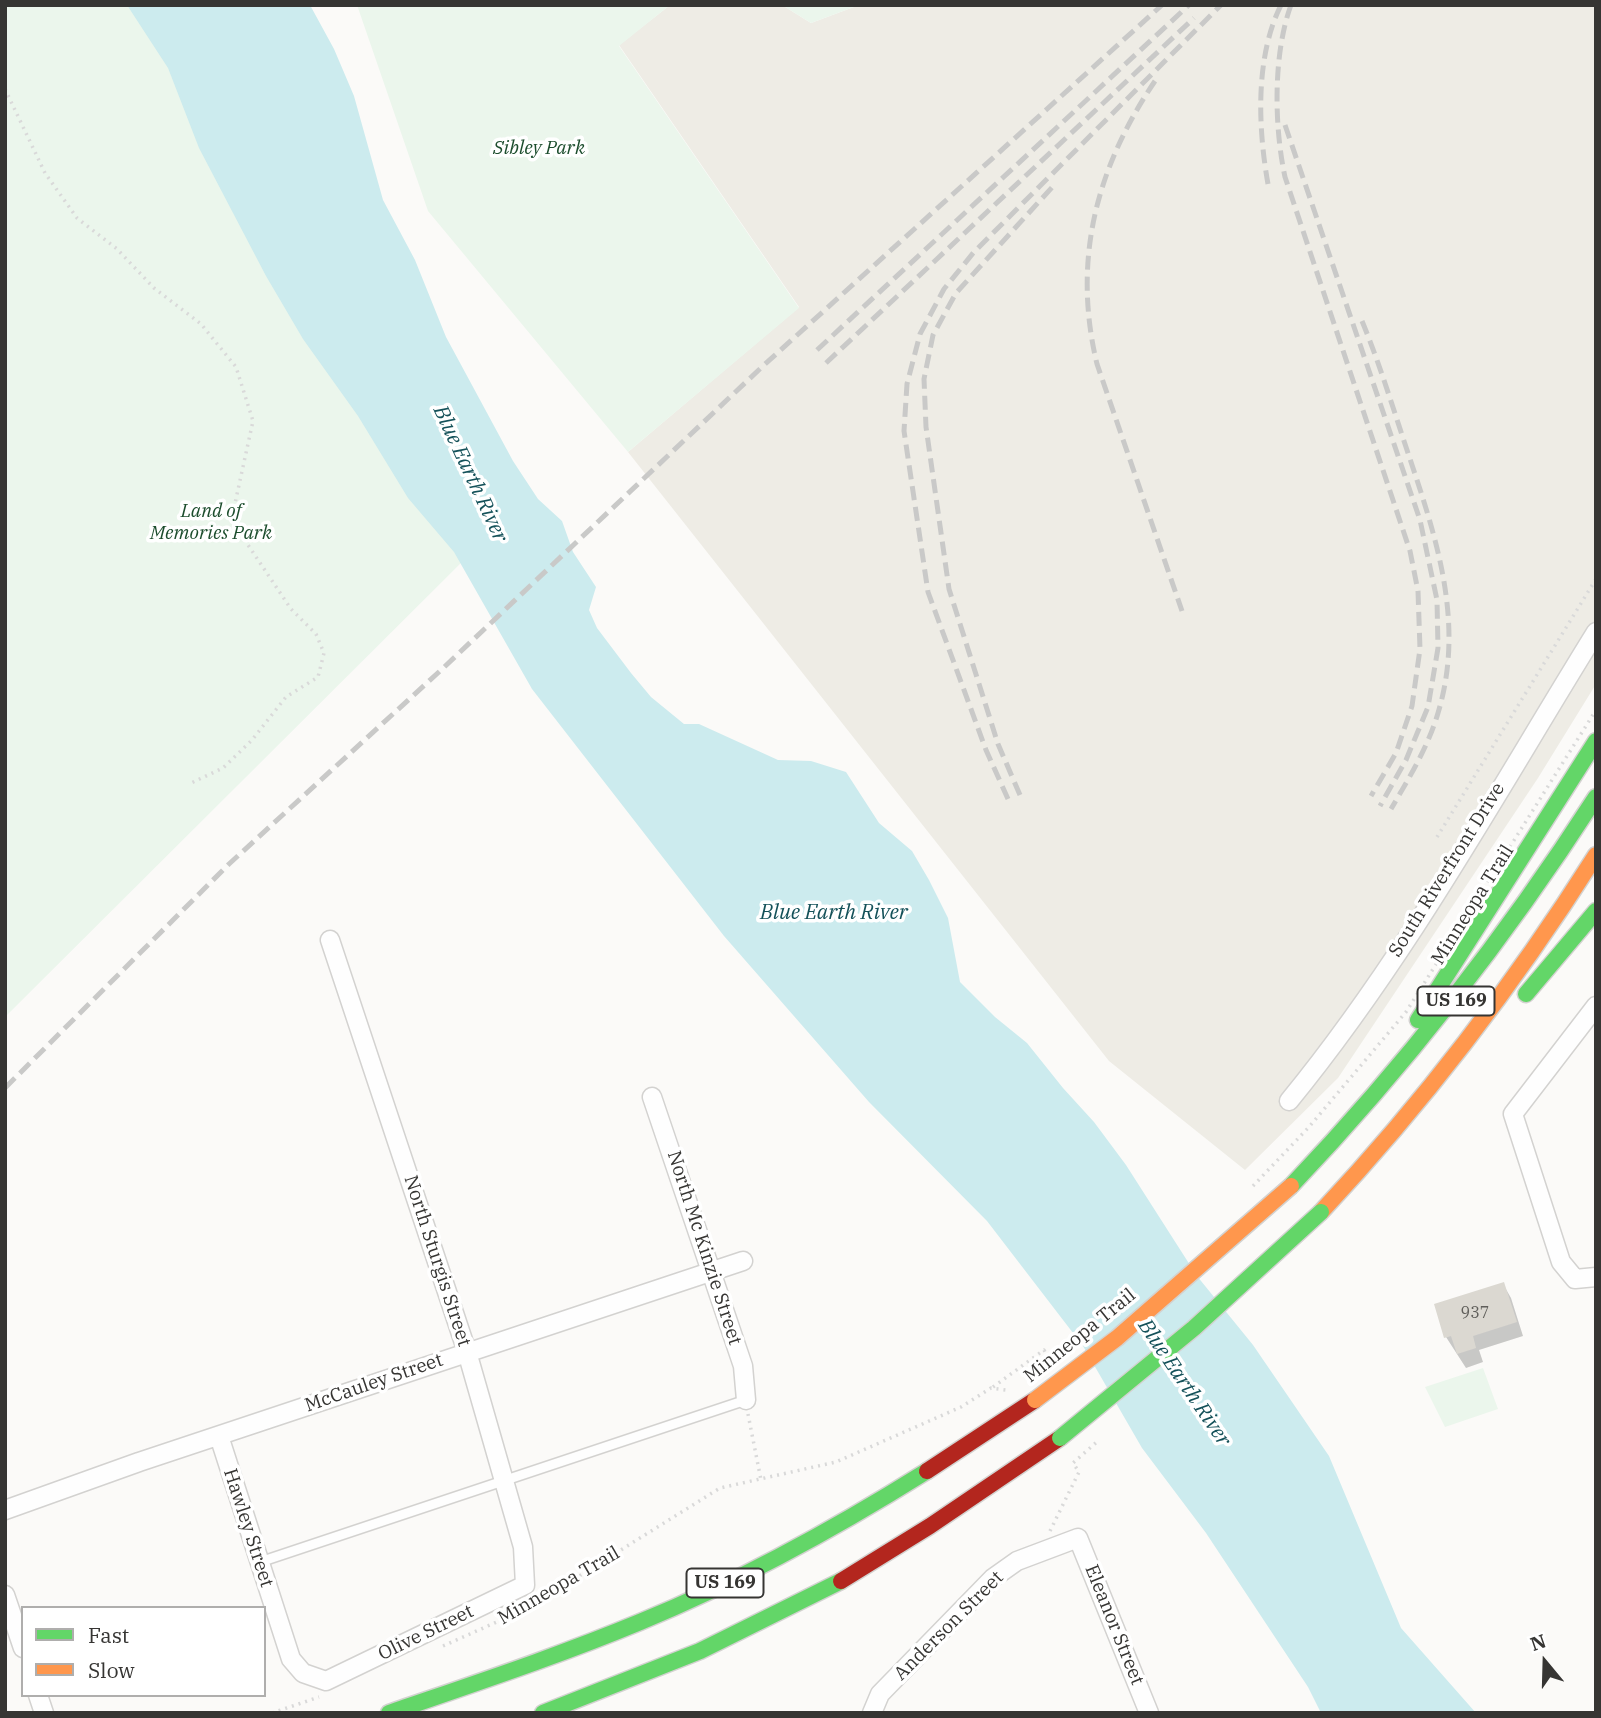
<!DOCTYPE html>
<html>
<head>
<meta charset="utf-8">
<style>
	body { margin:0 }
	#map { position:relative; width:1601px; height:1718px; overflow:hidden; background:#fbfaf8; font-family:"IBM Plex Serif",serif }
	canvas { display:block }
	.frame { position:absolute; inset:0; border:7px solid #363533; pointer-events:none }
	.legend { position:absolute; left:21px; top:1606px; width:245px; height:91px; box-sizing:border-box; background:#fff; border:2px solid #afaead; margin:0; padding:9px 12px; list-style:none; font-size:21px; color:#363533 }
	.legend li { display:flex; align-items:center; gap:14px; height:35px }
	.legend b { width:35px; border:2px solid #afaead }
	.north { position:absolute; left:1510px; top:1627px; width:70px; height:70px; -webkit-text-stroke:5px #fff; paint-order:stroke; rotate:341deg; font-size:19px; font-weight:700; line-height:28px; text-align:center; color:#363533 }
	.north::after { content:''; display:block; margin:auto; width:24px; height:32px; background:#363533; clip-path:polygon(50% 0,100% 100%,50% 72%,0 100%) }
</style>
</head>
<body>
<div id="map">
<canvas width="1601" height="1718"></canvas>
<div class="frame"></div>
<ul class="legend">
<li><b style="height:9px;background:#63d668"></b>Fast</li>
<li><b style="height:9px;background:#ff974d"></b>Slow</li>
</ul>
<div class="north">N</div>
</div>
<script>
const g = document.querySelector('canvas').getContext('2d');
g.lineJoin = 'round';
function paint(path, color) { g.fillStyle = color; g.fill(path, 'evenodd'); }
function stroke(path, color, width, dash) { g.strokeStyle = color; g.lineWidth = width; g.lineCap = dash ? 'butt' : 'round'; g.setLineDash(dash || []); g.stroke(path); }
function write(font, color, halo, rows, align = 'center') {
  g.font = font + ' "IBM Plex Serif",serif'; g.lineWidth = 7; g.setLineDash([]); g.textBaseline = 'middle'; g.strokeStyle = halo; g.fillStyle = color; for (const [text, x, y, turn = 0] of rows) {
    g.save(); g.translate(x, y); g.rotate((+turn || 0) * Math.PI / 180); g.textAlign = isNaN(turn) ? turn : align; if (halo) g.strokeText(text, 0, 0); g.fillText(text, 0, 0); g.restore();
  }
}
paint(new Path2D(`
	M670 5H782L811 23 859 5H1596V684L1538 778 1338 1078 1245 1170 1109 1061 628 452 799 307 619 45Z`), '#eeece5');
paint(new Path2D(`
	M5 5H130L472 552 5 1017Z
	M357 5H670L619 46 799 308 628 452 428 211Z
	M782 5H859L811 23Z
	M1483 1368 1498 1409 1445 1427 1425 1387Z`), '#ebf6ec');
paint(new Path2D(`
	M127 5H310L334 49 354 96 383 200 415 260 446 337 513 461 538 499 562 521 573 552 596 587 589 610 597 628 631 673 651 697 684 724H699L778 760 811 761 846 772 879 823 912 851 929 880 948 918 960 982 995 1017 1027 1043 1063 1088 1094 1122 1126 1165 1197 1276 1253 1345 1329 1456 1401 1628 1476 1713H1321L1308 1687 1206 1533 1142 1448 1083 1346 987 1221 869 1102 724 936 532 689 454 552 408 498 358 416 303 339 266 276 199 148 168 68Z`), '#ccebee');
paint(new Path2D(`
	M1503 1284 1511 1298 1523 1336 1479 1350 1483 1362 1466 1368 1446 1337Z`), '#0003');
paint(new Path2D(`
	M1504 1282 1517 1322 1473 1336 1476 1348 1457 1354 1451 1336 1444 1338 1434 1304Z`), '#dbd8d1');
const lane = new Path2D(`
	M260 1562 746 1400`);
const street = new Path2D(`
	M1596 1006 1513 1114 1561 1262 1575 1279 1596 1277
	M652 1097 743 1366 746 1400
	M1289 1101C1407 957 1498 790 1596 632
	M219 1436 291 1659 303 1673 326 1681 525 1585 523 1547 467 1352 330 940
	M5 1510 139 1462 743 1261
	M5 1595 23 1648
	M38 1695 44 1713
	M872 1713 880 1694 993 1578 1017 1561 1078 1538 1149 1713`);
const fast = new Path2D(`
	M1526 994 1596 911
	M1418 1020 1596 741
	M1291 1186C1406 1065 1506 937 1596 797
	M389 1713C473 1684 558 1656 640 1622 740 1581 836 1528 927 1471
	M543 1713 700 1651 841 1581`);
const slow = new Path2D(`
	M1321 1212C1425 1101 1515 983 1596 855`);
const jam = new Path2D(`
	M927 1471 1035 1400
	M841 1581 930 1526 1060 1438`);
stroke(lane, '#d3d2d0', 12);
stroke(street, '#d3d2d0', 21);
stroke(fast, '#d3d2d0', 19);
stroke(slow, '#d3d2d0', 19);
stroke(jam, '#d3d2d0', 19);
stroke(new Path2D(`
	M5 89 45 173 77 218 117 249 154 288 201 324 236 367 253 421 234 508 246 542 291 609 316 634 324 653 318 677 286 697 252 740 223 768 189 784
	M1437 837 1596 579
	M993 1387 1044 1350 1049 1359
	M748 1414 761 1480
	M1050 1531 1079 1472 1073 1463 1099 1440
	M443 1646 528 1608 720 1488 836 1462 961 1407 991 1388 1006 1390
	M272 1713 319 1697`), '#d9d9d9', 3.5, [2, 5]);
stroke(lane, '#fefefe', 9);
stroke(street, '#fefefe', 18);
stroke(fast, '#63d668', 16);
stroke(slow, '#ff974d', 16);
stroke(jam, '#b3261e', 16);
stroke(new Path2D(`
	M1291 5C1273 54 1274 126 1285 177L1410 551 1418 591 1420 649 1412 706 1396 753 1371 796
	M1155 81C1096 168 1072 261 1097 364L1182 611
	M1285 125 1420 520 1437 600 1438 648 1428 707 1406 760 1380 806
	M1268 184C1258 128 1255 57 1281 5
	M1362 321C1379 362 1392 405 1406 447 1435 534 1466 621 1438 713 1428 747 1409 778 1391 809
	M817 350 1189 5
	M826 363 1194 18
	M1020 795 998 744 949 589 926 427 924 379 933 335 956 293 1056 183
	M1008 799 986 750 928 592 904 431 907 384 920 334 944 289 974 252 1221 5
	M5 1088 229 864 440 671 764 365 1162 5`), '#c9c9c8', 5, [14, 7]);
const fastBridge = new Path2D(`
	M1060 1438 1194 1328 1321 1212`);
const slowBridge = new Path2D(`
	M1035 1400 1117 1338 1291 1186`);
stroke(fastBridge, '#d3d2d0', 19, []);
stroke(slowBridge, '#d3d2d0', 19, []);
stroke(new Path2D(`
	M1253 1186 1309 1127 1406 1012 1596 710`), '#d9d9d9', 3.5, [2, 5]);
stroke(fastBridge, '#63d668', 16);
stroke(slowBridge, '#ff974d', 16);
write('16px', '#5f5e5a', null, [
	["937",1475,1313]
]);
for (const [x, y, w] of [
	[1456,1001,77],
	[725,1583,77]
]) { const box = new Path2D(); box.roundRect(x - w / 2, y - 14.5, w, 29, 5); g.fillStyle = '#fff'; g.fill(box); stroke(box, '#363533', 2); }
write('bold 18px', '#363533', null, [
	["US 169",1456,1001],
	["US 169",725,1583]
]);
write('italic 19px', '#1c4d2d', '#fff', [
	["Sibley Park",539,149],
	["Land of",211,512],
	["Memories Park",211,534]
]);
write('19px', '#363533', '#fff', [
	["South Riverfront Drive",1447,870,-58],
	["Minneopa Trail",1473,905,-58],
	["North Mc Kinzie Street",704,1248,72],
	["North Sturgis Street",437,1261,72],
	["Minneopa Trail",1080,1336,-39],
	["McCauley Street",374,1383,-19],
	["Hawley Street",248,1528,72],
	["Minneopa Trail",559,1586,-30],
	["Eleanor Street",1114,1625,68],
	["Anderson Street",949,1626,-45],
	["Olive Street",426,1633,-26]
]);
write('italic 21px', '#145159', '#fff', [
	["Blue Earth River",470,474,65],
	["Blue Earth River",834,913],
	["Blue Earth River",1184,1383,56]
]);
</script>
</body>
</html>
